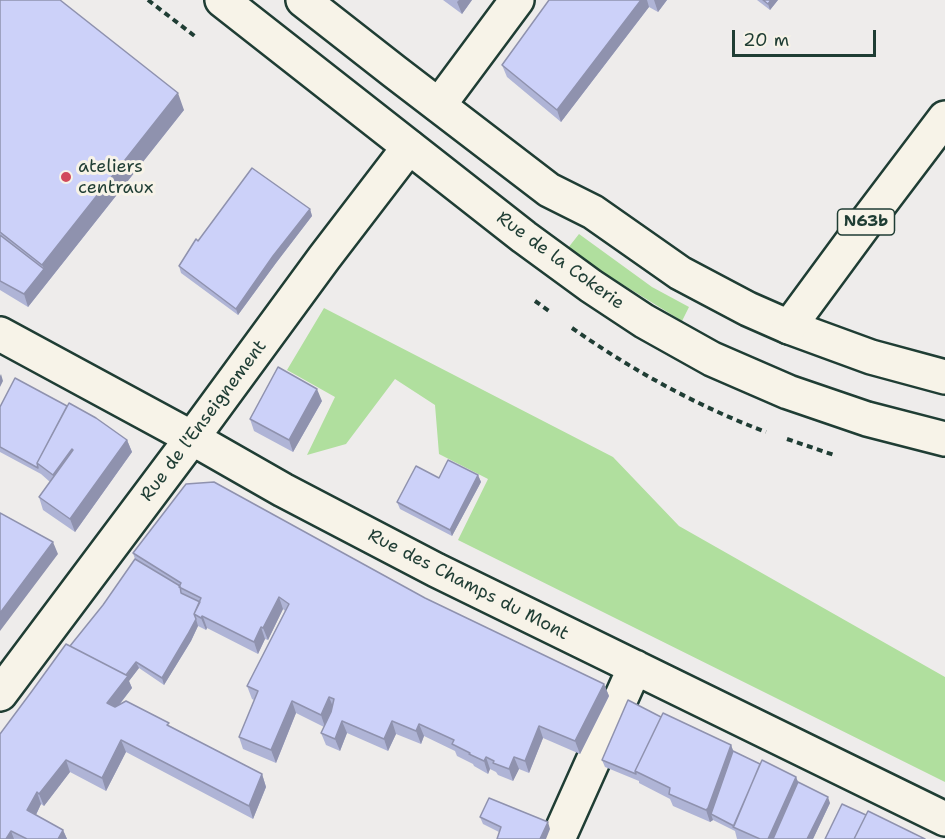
<!DOCTYPE html>
<html>
<head>
<meta charset="utf-8">
<style>
	body { margin:0 }
	#map { position:relative; width:945px; height:839px; overflow:hidden; background:#eeeceb; font-family:"Shantell Sans",sans-serif }
	canvas { display:block }
	.scale { position:absolute; left:732px; top:30px; width:144px; height:27px; box-sizing:border-box; border:3px solid #1f3d34; border-top:0; padding-left:8px; font-size:18px; line-height:21px; white-space:nowrap; color:#1f3d34; -webkit-text-stroke:4px #f7f3e8; paint-order:stroke }
</style>
</head>
<body>
<div id="map">
<canvas width="945" height="839"></canvas>
<div class="scale">20 m</div>
</div>
<script>
const g = document.querySelector('canvas').getContext('2d');
g.lineJoin = 'round';
function paint(path, color) { g.fillStyle = color; g.fill(path, 'evenodd'); }
function stroke(path, color, width, dash) { g.strokeStyle = color; g.lineWidth = width; g.lineCap = dash ? 'butt' : 'round'; g.setLineDash(dash || []); g.stroke(path); }
function write(font, color, halo, rows, align = 'center') {
  g.font = font + ' "Shantell Sans",sans-serif'; g.lineWidth = 6; g.setLineDash([]); g.textBaseline = 'middle'; g.strokeStyle = halo; g.fillStyle = color; for (const [text, x, y, turn = 0] of rows) {
    g.save(); g.translate(x, y); g.rotate((+turn || 0) * Math.PI / 180); g.textAlign = isNaN(turn) ? turn : align; if (halo) g.strokeText(text, 0, 0); g.fillText(text, 0, 0); g.restore();
  }
}
paint(new Path2D(`
	M579 234 652 287 689 307 682 321 599 270 568 248Z
	M324 308 613 457 679 526 945 677V782L458 540 488 479 439 454 435 405 395 379 346 444 307 455 335 397 287 370Z`), '#b0df9e');
const minor = new Path2D(`
	M439 105 517 0
	M0 334 192 438 283 490 436 570 945 819
	M0 694 192 438 324 258 409 147
	M558 839 635 667`);
const major = new Path2D(`
	M222 0 524 237 591 286 644 321 712 359 788 392 867 419 945 439
	M303 0 395 72 549 190 593 212 680 273 748 309 789 327 871 357 945 377`);
const highway = new Path2D(`
	M789 327 867 221 945 118`);
stroke(minor, '#1f3d34', 38);
stroke(major, '#1f3d34', 38);
stroke(highway, '#1f3d34', 38);
stroke(new Path2D(`
	M148 0 196 37
	M535 301 549 311
	M572 328C632 370 697 406 766 432
	M787 439 834 455`), '#1f3d34', 4, [6, 4.5]);
stroke(minor, '#f7f3e8', 33);
stroke(major, '#f7f3e8', 33);
stroke(highway, '#f7f3e8', 33);
paint(new Path2D(`
	M0 0 184 110 28 307 0 290Z
	M443 0H472L462 14Z
	M549 0H667L658 12 649 7 561 122 507 77 502 65Z
	M757 0H778L770 10Z
	M310 209 312 216 276 263 238 315 181 273 179 266 198 241Z
	M322 401 293 452 254 431 250 419Z
	M0 407 127 440 132 452 75 532 43 510 39 497 50 482 41 474 0 452Z
	M478 475 481 482 452 536 400 509 397 502 439 478Z
	M133 553 425 598 604 684 609 696 580 754 543 738 529 773 519 769 513 781 498 775 496 772 490 769 488 774 474 766 473 764 457 756 455 751 424 736 421 744 396 734 388 751 347 733 340 751 326 745 321 733 324 727 296 713 276 763 243 749 239 737 254 700 252 699 247 686 285 611 283 609 268 640 265 639 258 654 207 628 206 630 198 626 191 641 164 685 139 668 129 681 132 688 120 704 170 726 262 774 266 787 253 819 126 752 106 791 70 772 44 806 41 804 36 815 63 830 67 839H0L70 646 103 605 135 559Z
	M661 717 731 745 733 751 760 764 796 777 798 782 830 803 813 839H737L735 831 713 820 710 822 673 806 670 799 639 783V781L605 767 602 760Z
	M480 817 550 829 499 832 483 824Z`), '#afb4d6');
paint(new Path2D(`
	M459 0H472L462 14 457 2Z
	M641 0H647L649 7 561 122 557 110Z
	M654 0H667L658 12Z
	M771 0H778L770 10 768 4Z
	M178 93 184 110 28 307 24 294 44 269 42 265Z
	M310 209 312 216 276 263 238 315 236 309 273 256Z
	M1 374 3 381 0 387V376Z
	M317 389 322 401 293 452 289 440Z
	M127 440 132 452 75 532 70 519Z
	M72 449 76 461 57 487 53 475Z
	M478 475 481 482 452 536 450 530Z
	M53 542 58 554 0 631V613Z
	M279 597 283 609 268 640 263 628Z
	M206 611 203 617 207 628 206 630 201 618Z
	M196 619 198 626 191 641 164 685 162 678Z
	M261 627 265 639 258 654 254 642Z
	M136 662 139 668 129 681 132 688 111 715 107 703Z
	M604 684 609 696 580 754 575 741Z
	M329 697 334 709 325 727 321 715Z
	M292 701 296 713 276 763 271 750Z
	M342 721 347 733 340 751 335 739Z
	M392 721 396 734 388 751 384 739Z
	M419 724 424 736 421 744 416 731Z
	M539 726 543 738 529 773 525 761Z
	M121 740 126 752 106 791 102 778Z
	M731 745 736 758 711 814 713 820 710 822 706 810Z
	M486 757 490 769 488 774 484 761Z
	M514 757 519 769 513 781 509 769Z
	M66 760 70 772 44 806 39 794Z
	M262 774 266 787 253 819 249 806Z
	M796 777 801 789 778 839H768Z
	M37 792 41 804 32 823 27 810Z
	M828 797 830 803 813 839H807Z
	M548 822 550 829 546 839H540Z
	M63 830 67 839H58Z
	M11 831 14 839H6Z`), '#8f92ae');
const building = new Path2D(`
	M0 0H60L178 93 42 265 0 232Z
	M549 0H641L557 110 502 65Z
	M763 0H771L768 4Z
	M252 168 310 209 273 256 236 309 179 266 196 239 198 241Z
	M0 235 44 269 24 294 0 281Z
	M278 367 317 389 289 440 250 419Z
	M15 378 67 406 37 463 38 468 0 447V407Z
	M69 403 96 418 127 440 70 519 39 497 73 450 72 449 53 475 37 463Z
	M448 460 478 475 450 530 397 502 416 466 439 478Z
	M214 482 425 598 604 684 575 741 539 726 525 761 514 757 509 769 493 763 494 761 486 757 484 761 469 754 470 753 452 744 454 740 419 724 416 731 392 721 384 739 342 721 335 739 321 733 331 712 334 699 329 697 321 715 292 701 271 750 239 737 258 691 247 686 289 604 279 597 263 628 261 627 254 642 202 616 201 618 194 614 201 598 179 587 181 583 133 553 186 484Z
	M0 513 53 542 0 613Z
	M135 559 180 586 181 593 200 602 194 614 196 619 188 634 162 678 136 662 126 675 70 646 103 605Z
	M66 644 128 676 107 703 115 707 126 701 169 723 167 725 262 774 249 806 121 740 102 778 66 760 39 794 37 792 27 810 63 830 58 839H27L11 831 6 839H0V734L32 691Z
	M628 700 661 717 635 771 636 774 602 760Z
	M663 713 731 745 708 808 706 810 669 794 670 788 635 771Z
	M733 751 760 764 734 826 711 814Z
	M762 760 796 777 768 839H760L733 827Z
	M798 782 828 797 807 839H773Z
	M489 798 548 822 540 839H497L501 827 480 817Z
	M842 804 866 815 854 839H825Z
	M868 811 925 839H854Z`);
paint(building, '#ccd1f9');
stroke(building, '#8f92ae', 1.5);
for (const [x, y, r, color] of [
	[66,177,6,"#d1495b"]
]) { const dot = new Path2D(); dot.arc(x, y, r, 0, 2 * Math.PI); g.fillStyle = color; g.fill(dot); stroke(dot, '#f7f3e8', 2); }
for (const [x, y, w] of [
	[866,222,57]
]) { const box = new Path2D(); box.roundRect(x - w / 2, y - 13, w, 26, 4.5); g.fillStyle = '#f7f3e8'; g.fill(box); stroke(box, '#1f3d34', 1.5); }
write('bold 16px', '#1f3d34', null, [
	["N63b",866,222]
]);
write('18px', '#1f3d34', '#f7f3e8', [
	["ateliers",78,167],
	["centraux",78,188]
], 'left');
write('18px', '#1f3d34', '#f7f3e8', [
	["Rue de la Cokerie",560,261,36],
	["Rue de l'Enseignement",204,421,-53],
	["Rue des Champs du Mont",468,585,27]
]);
</script>
</body>
</html>
